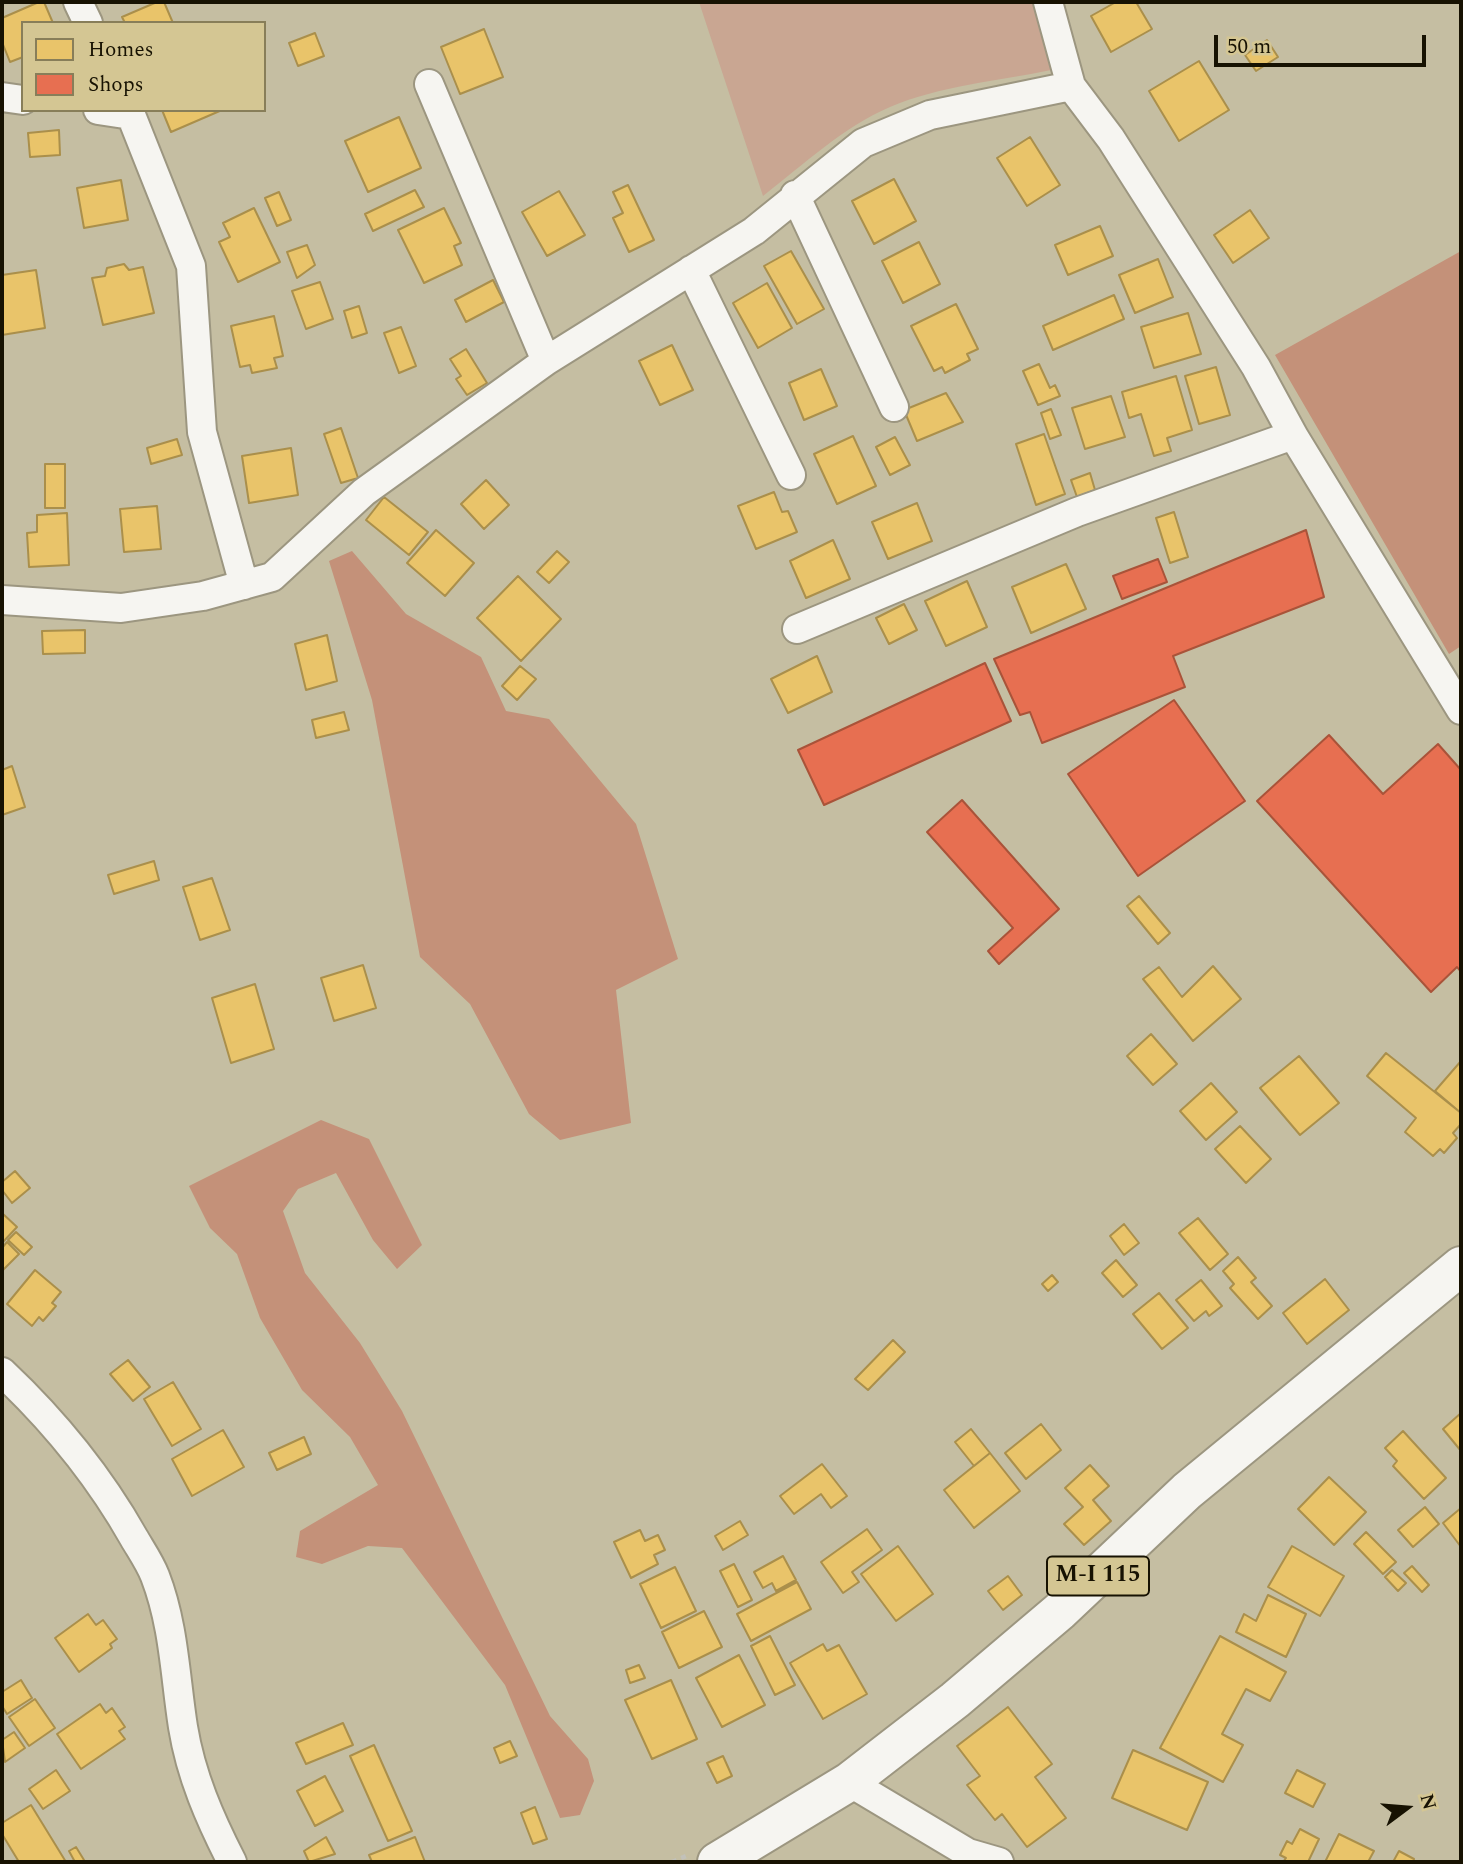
<!DOCTYPE html>
<html>
<head>
<meta charset="utf-8">
<style>
	body { margin:0 }
	#map { position:relative; width:1463px; height:1864px; overflow:hidden; background:#c5bea2; font-family:Spectral,serif }
	canvas { display:block }
	.frame { position:absolute; inset:0; border:4px solid #171202; pointer-events:none }
	.legend { position:absolute; left:21px; top:21px; width:245px; height:91px; box-sizing:border-box; background:#d4c693; border:2px solid #887e59; margin:0; padding:9px 12px; list-style:none; font-size:21px; color:#171202 }
	.legend li { display:flex; align-items:center; gap:14px; height:35px }
	.legend b { width:35px; border:2px solid #887e59 }
	.north { position:absolute; left:1372px; top:1773px; width:70px; height:70px; -webkit-text-stroke:5px #d4c693; paint-order:stroke; rotate:74deg; font-size:19px; font-weight:700; line-height:28px; text-align:center; color:#171202 }
	.north::after { content:''; display:block; margin:auto; width:24px; height:32px; background:#171202; clip-path:polygon(50% 0,100% 100%,50% 72%,0 100%) }
	.scale { position:absolute; left:1214px; top:35px; width:212px; height:32px; box-sizing:border-box; border:4px solid #171202; border-top:0; padding-left:9px; font-size:21px; line-height:24px; white-space:nowrap; color:#171202; -webkit-text-stroke:5px #d4c693; paint-order:stroke }
</style>
</head>
<body>
<div id="map">
<canvas width="1463" height="1864"></canvas>
<div class="frame"></div>
<ul class="legend">
<li><b style="height:19px;background:#e9c46a"></b>Homes</li>
<li><b style="height:19px;background:#e76f51"></b>Shops</li>
</ul>
<div class="north">N</div>
<div class="scale">50 m</div>
</div>
<script>
const g = document.querySelector('canvas').getContext('2d');
g.lineJoin = 'round';
function paint(path, color) { g.fillStyle = color; g.fill(path, 'evenodd'); }
function stroke(path, color, width, dash) { g.strokeStyle = color; g.lineWidth = width; g.lineCap = dash ? 'butt' : 'round'; g.setLineDash(dash || []); g.stroke(path); }
function write(font, color, halo, rows, align = 'center') {
  g.font = font + ' Spectral,serif'; g.lineWidth = 7; g.setLineDash([]); g.textBaseline = 'middle'; g.strokeStyle = halo; g.fillStyle = color; for (const [text, x, y, turn = 0] of rows) {
    g.save(); g.translate(x, y); g.rotate((+turn || 0) * Math.PI / 180); g.textAlign = isNaN(turn) ? turn : align; if (halo) g.strokeText(text, 0, 0); g.fillText(text, 0, 0); g.restore();
  }
}
paint(new Path2D(`
	M699 2H1033L1051 70C998 81 939 86 890 107 843 127 803 165 763 196Z`), '#c9a692');
paint(new Path2D(`
	M1461 251V646L1449 654 1275 355Z
	M352 551 406 614 481 657 506 711 549 719 636 824 678 959 616 990 631 1123 560 1140 529 1114 470 1004 420 957 372 700 329 561Z
	M321 1120 369 1139 422 1245 397 1269 373 1240 336 1173 298 1189 283 1211 305 1273 360 1343 402 1411 550 1716 588 1759 594 1781 580 1815 560 1818 505 1685 402 1548 368 1546 322 1564 296 1557 300 1531 378 1485 350 1437 302 1390 260 1318 237 1254 210 1228 189 1186Z`), '#c49179');
const homes = new Path2D(`
	M39 2H44L53 23H23V57L10 62 2 42V18Z
	M157 2H164L173 23H125L122 17Z
	M1116 2H1136L1152 29 1111 52 1091 16Z
	M484 29 503 77 460 94 441 47Z
	M315 33 324 56 298 66 289 43Z
	M1267 40 1278 57 1256 71 1245 55Z
	M1199 61 1229 110 1179 141 1149 91Z
	M162 110H222L171 132Z
	M399 117 421 168 368 192 345 141Z
	M59 130 60 155 30 157 28 133Z
	M1030 137 1060 185 1027 206 997 158Z
	M894 179 916 221 874 244 852 201Z
	M121 180 128 220 84 228 77 188Z
	M628 185 654 240 629 252 613 218 623 213 613 192Z
	M415 190 424 207 373 231 365 214Z
	M559 191 585 235 547 256 522 212Z
	M279 192 291 220 277 226 265 198Z
	M254 208 280 262 238 282 219 242 230 237 223 223Z
	M444 208 461 243 454 246 462 265 424 283 398 230Z
	M1250 210 1269 238 1233 263 1214 235Z
	M1100 226 1113 256 1068 275 1055 245Z
	M919 242 940 284 903 303 882 261Z
	M307 245 315 265 297 278 287 252Z
	M791 251 824 309 797 324 764 266Z
	M1158 259 1173 297 1135 313 1119 275Z
	M124 264 129 270 143 267 154 313 103 325 92 278 105 276 107 268Z
	M36 270 45 328 2 335V275Z
	M493 280 504 302 466 322 455 300Z
	M320 282 333 319 306 329 292 291Z
	M767 283 792 328 758 348 733 303Z
	M1114 295 1124 319 1053 350 1043 326Z
	M956 304 978 349 967 354 970 360 945 373 942 367 934 371 911 326Z
	M359 306 367 333 352 338 344 311Z
	M1188 313 1201 354 1154 368 1141 327Z
	M274 316 283 356 274 358 277 368 252 373 250 365 240 367 231 326Z
	M401 327 416 366 399 373 384 333Z
	M672 345 693 390 660 405 639 361Z
	M466 349 487 383 467 395 456 379 461 376 450 359Z
	M1039 364 1050 388 1055 385 1060 396 1038 405 1023 371Z
	M1216 367 1230 415 1199 424 1185 376Z
	M821 369 837 406 804 420 789 383Z
	M1176 376 1192 430 1167 438 1171 451 1154 456 1141 414 1129 418 1122 392Z
	M946 393 963 422 917 441 904 410Z
	M1111 396 1125 437 1085 449 1072 408Z
	M1051 409 1061 435 1050 439 1041 413Z
	M341 428 358 478 341 483 324 434Z
	M1044 434 1065 494 1036 505 1016 444Z
	M853 436 876 486 837 504 814 454Z
	M895 437 910 465 890 475 876 447Z
	M177 439 182 455 151 464 147 448Z
	M291 448 298 495 249 503 242 456Z
	M45 464H65V508H45Z
	M1090 473 1095 490 1077 497 1071 480Z
	M486 480 509 505 484 529 461 504Z
	M774 492 782 512 788 511 797 532 756 549 738 506Z
	M384 497 428 532 409 555 366 520Z
	M917 503 932 541 888 559 872 522Z
	M157 506 161 549 124 552 120 509Z
	M1174 512 1188 557 1170 563 1156 518Z
	M67 513 69 565 29 567 27 533 37 532V515Z
	M436 530 474 563 445 596 407 563Z
	M833 540 850 579 806 598 790 561Z
	M557 551 569 562 549 583 537 572Z
	M1066 564 1086 609 1031 633 1012 587Z
	M518 576 561 619 521 661 477 618Z
	M967 581 987 627 946 646 925 601Z
	M904 604 917 630 889 644 876 618Z
	M85 630V653L43 654 42 631Z
	M327 635 337 681 306 690 295 644Z
	M817 656 832 692 788 713 771 679Z
	M520 666 536 679 517 700 502 686Z
	M344 712 349 730 316 738 312 720Z
	M12 766 25 807 2 815V770Z
	M154 861 159 880 114 894 108 875Z
	M212 878 230 930 200 940 183 887Z
	M1139 896 1170 933 1158 944 1127 906Z
	M363 965 376 1008 334 1021 321 978Z
	M1213 966 1241 999 1193 1041 1143 979 1159 967 1182 997Z
	M255 984 274 1049 231 1063 212 998Z
	M1151 1034 1177 1064 1153 1085 1127 1056Z
	M1386 1053 1461 1113V1124L1453 1133 1457 1138 1444 1153 1440 1149 1433 1156 1405 1132 1416 1118 1367 1076Z
	M1299 1056 1339 1103 1300 1135 1260 1088Z
	M1461 1061V1113L1435 1091Z
	M1211 1083 1237 1112 1206 1140 1180 1111Z
	M1240 1126 1271 1159 1246 1183 1215 1149Z
	M15 1171 30 1188 12 1203 2 1190V1182Z
	M2 1213 17 1227 2 1243Z
	M1198 1218 1228 1254 1210 1270 1179 1233Z
	M1124 1224 1139 1243 1124 1255 1110 1236Z
	M16 1232 32 1247 24 1255 8 1240Z
	M7 1242 19 1254 2 1271V1248Z
	M1238 1257 1256 1278 1251 1282 1272 1306 1258 1319 1230 1288 1234 1284 1223 1271Z
	M1116 1260 1137 1285 1123 1297 1102 1273Z
	M35 1270 61 1292 52 1303 56 1306 43 1321 39 1317 32 1326 7 1304Z
	M1052 1275 1058 1282 1048 1291 1042 1284Z
	M1325 1279 1349 1310 1307 1344 1283 1313Z
	M1201 1280 1222 1306 1209 1316 1206 1311 1194 1321 1176 1300Z
	M1159 1293 1188 1328 1162 1349 1133 1314Z
	M893 1340 905 1352 868 1390 855 1379Z
	M128 1360 150 1387 133 1401 110 1374Z
	M173 1382 201 1429 172 1446 144 1399Z
	M1461 1413V1451L1443 1429Z
	M1041 1424 1061 1450 1026 1479 1005 1453Z
	M971 1429 990 1453 974 1466 955 1442Z
	M223 1430 244 1467 192 1496 172 1459Z
	M1403 1431 1446 1478 1424 1499 1393 1466 1397 1461 1385 1448Z
	M304 1437 311 1454 277 1470 269 1453Z
	M990 1453 1020 1491 974 1528 944 1490Z
	M822 1464 847 1496 831 1508 821 1494 794 1514 780 1496Z
	M1090 1465 1109 1486 1093 1500 1111 1521 1084 1545 1064 1524 1083 1507 1065 1488Z
	M1329 1477 1366 1512 1334 1545 1298 1509Z
	M1425 1507 1439 1524 1413 1547 1398 1530Z
	M1461 1508V1547L1443 1523Z
	M740 1521 748 1535 723 1550 715 1536Z
	M867 1529 882 1550 852 1572 859 1582 843 1593 821 1562Z
	M640 1530 645 1541 658 1535 665 1550 654 1555 658 1564 631 1578 614 1542Z
	M1366 1532 1396 1562 1383 1574 1354 1544Z
	M898 1546 933 1594 896 1621 861 1574Z
	M1292 1546 1344 1576 1320 1616 1268 1587Z
	M783 1556 796 1580 776 1591 772 1583 763 1588 754 1572Z
	M734 1564 752 1600 738 1607 720 1571Z
	M1412 1566 1429 1585 1422 1592 1404 1573Z
	M675 1567 696 1611 661 1628 640 1584Z
	M1392 1570 1406 1583 1398 1591 1385 1577Z
	M1008 1576 1022 1595 1003 1610 988 1591Z
	M797 1582 811 1609 751 1641 737 1614Z
	M1268 1595 1306 1614 1286 1657 1236 1632 1244 1614 1256 1621Z
	M704 1611 722 1647 679 1668 662 1632Z
	M88 1614 96 1625 103 1620 117 1639 110 1644 112 1648 79 1672 55 1638Z
	M770 1636 795 1685 775 1695 751 1646Z
	M1220 1636 1286 1672 1270 1701 1246 1689 1222 1734 1243 1745 1223 1782 1160 1748Z
	M823 1644 827 1651 839 1645 867 1694 823 1719 790 1663Z
	M739 1655 765 1705 722 1727 696 1678Z
	M639 1665 645 1678 630 1683 626 1670Z
	M21 1680 32 1698 7 1714 2 1706V1692Z
	M671 1680 697 1739 652 1759 625 1700Z
	M35 1699 55 1728 29 1746 9 1717Z
	M100 1704 106 1713 112 1708 125 1727 119 1731 125 1739 81 1769 57 1734Z
	M1008 1707 1052 1764 1035 1777 1066 1818 1027 1847 1002 1814 995 1820 967 1785 980 1776 957 1746Z
	M343 1723 353 1745 306 1764 296 1743Z
	M14 1732 25 1748 5 1762 2 1740Z
	M510 1741 517 1756 500 1763 494 1748Z
	M374 1745 412 1831 388 1841 350 1756Z
	M1133 1750 1208 1782 1187 1830 1112 1798Z
	M723 1756 732 1776 717 1783 707 1763Z
	M56 1770 70 1791 43 1809 29 1789Z
	M1297 1770 1325 1784 1313 1807 1285 1793Z
	M325 1776 343 1811 315 1826 297 1791Z
	M31 1805 66 1862H19L2 1834V1823Z
	M535 1807 547 1839 533 1844 521 1813Z
	M1300 1829 1319 1839 1308 1862H1283L1286 1858 1280 1855 1287 1841 1292 1844Z
	M1339 1834 1374 1851 1368 1862H1325Z
	M326 1837 335 1854 309 1862 304 1851Z
	M415 1837 425 1862H372L369 1855Z
	M76 1847 84 1860 80 1862H75L69 1851Z
	M1399 1851 1414 1859 1413 1862H1393Z`);
paint(homes, '#e9c46a');
stroke(homes, '#aa8f4b', 2);
const shops = new Path2D(`
	M1306 530 1324 597 1173 656 1185 687 1042 743 1030 712 1020 715 994 659Z
	M1158 559 1167 582 1122 599 1113 576Z
	M985 663 1011 721 824 805 798 750Z
	M1174 700 1245 801 1138 876 1068 774Z
	M1329 735 1383 794 1438 744 1461 770V972L1457 967 1431 992 1257 801Z
	M962 800 1059 909 999 964 988 951 1013 928 927 832Z`);
paint(shops, '#e76f51');
stroke(shops, '#a95339', 2);
const street = new Path2D(`
	M78 2 88 23
	M1048 2 1071 86 1111 139 1256 367 1293 435 1461 710
	M429 84 546 361
	M2 97 23 100
	M98 110 131 115
	M129 110 191 266 202 432 244 585
	M795 195 894 407
	M691 270 791 475
	M2 600 121 608 203 596 272 577 364 492 546 361 754 231 863 143 930 115 1071 86
	M797 629 1077 512 1293 435
	M2 1372C54 1421 99 1476 134 1538 141 1550 150 1563 155 1576 174 1625 175 1676 183 1727 191 1776 210 1819 232 1862
	M849 1782 968 1853 999 1862`);
const primary = new Path2D(`
	M717 1862 849 1782 955 1700 1060 1611 1187 1491 1461 1266`);
stroke(street, '#9c9680', 32);
stroke(primary, '#9c9680', 42);
stroke(new Path2D(`
	M672 1862 686 1856`), '#c2c1b9', 4.5, [5, 5]);
stroke(street, '#f6f5f1', 28);
stroke(primary, '#f6f5f1', 38);
for (const [x, y, w] of [
	[1098,1576,102]
]) { const box = new Path2D(); box.roundRect(x - w / 2, y - 19.5, w, 39, 5); g.fillStyle = '#d4c693'; g.fill(box); stroke(box, '#171202', 2); }
write('bold 23px', '#171202', null, [
	["M-I 115",1098,1576]
]);
</script>
</body>
</html>
